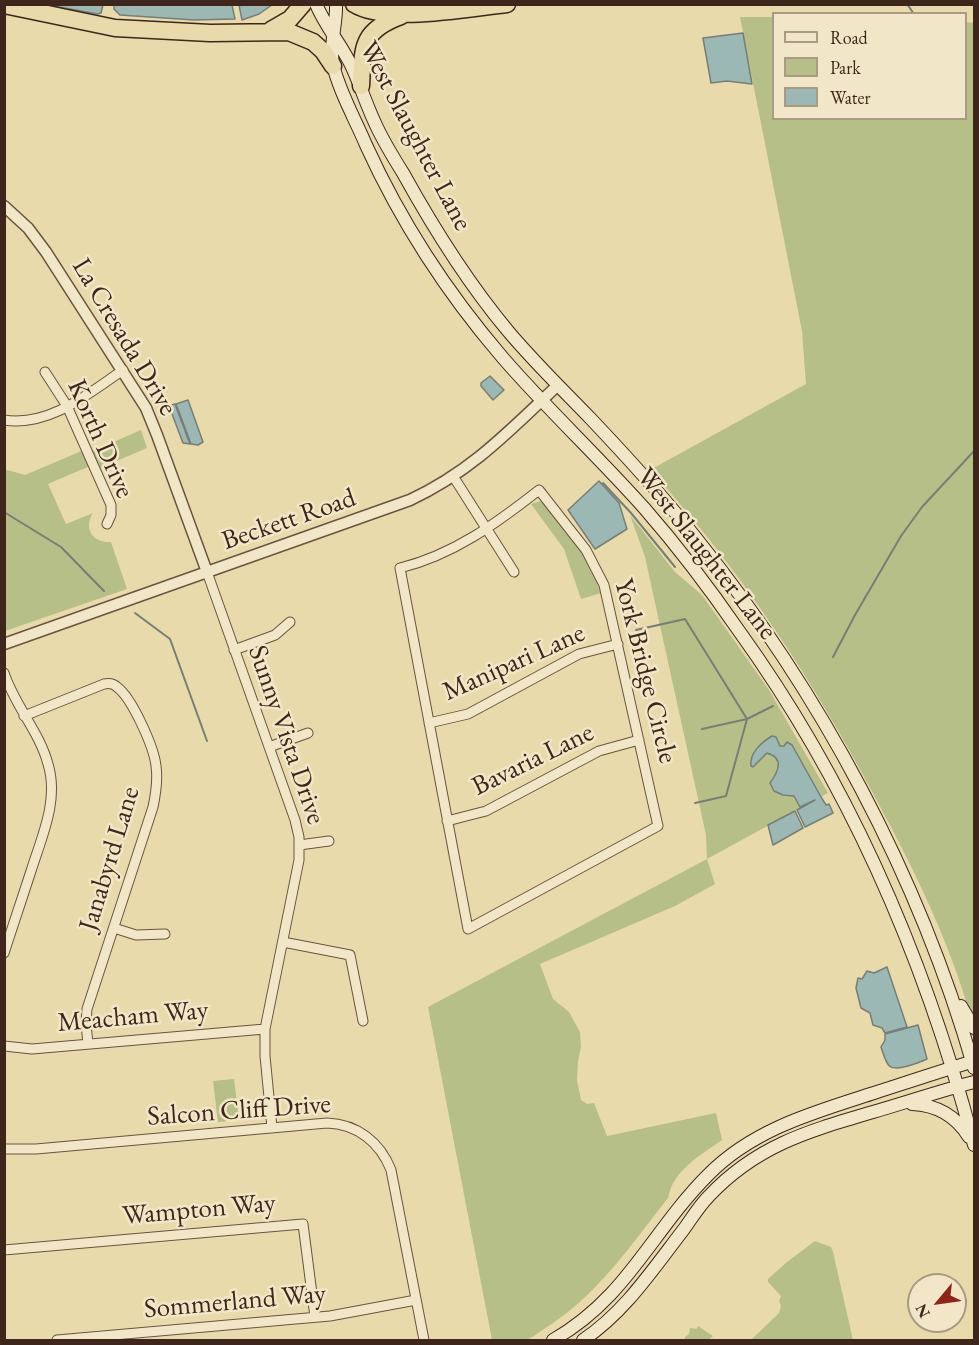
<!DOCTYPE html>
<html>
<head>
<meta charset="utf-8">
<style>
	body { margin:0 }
	#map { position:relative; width:979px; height:1345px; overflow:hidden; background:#e9daab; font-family:"EB Garamond",serif }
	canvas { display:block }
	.frame { position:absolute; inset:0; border:6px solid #3f261c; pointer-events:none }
	.legend { position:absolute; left:772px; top:12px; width:195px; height:108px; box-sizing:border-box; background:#f1e7c8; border:2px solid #aa9a83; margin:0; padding:8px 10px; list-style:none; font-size:18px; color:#3f261c }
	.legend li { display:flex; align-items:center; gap:12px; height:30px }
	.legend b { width:30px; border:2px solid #aa9a83 }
	.north { position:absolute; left:907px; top:1273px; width:60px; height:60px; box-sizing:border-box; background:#f1e7c8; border:2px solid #aa9a83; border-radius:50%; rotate:241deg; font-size:16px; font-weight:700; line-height:24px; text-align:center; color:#3f261c }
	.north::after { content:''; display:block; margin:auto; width:21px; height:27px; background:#8f2418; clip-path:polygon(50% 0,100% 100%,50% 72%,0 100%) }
</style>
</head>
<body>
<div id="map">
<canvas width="979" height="1345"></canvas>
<div class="frame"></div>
<ul class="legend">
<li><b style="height:8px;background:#f1e7c8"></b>Road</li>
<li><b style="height:16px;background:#b7bf88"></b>Park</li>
<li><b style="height:16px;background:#9cb8b4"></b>Water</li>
</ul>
<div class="north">N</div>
</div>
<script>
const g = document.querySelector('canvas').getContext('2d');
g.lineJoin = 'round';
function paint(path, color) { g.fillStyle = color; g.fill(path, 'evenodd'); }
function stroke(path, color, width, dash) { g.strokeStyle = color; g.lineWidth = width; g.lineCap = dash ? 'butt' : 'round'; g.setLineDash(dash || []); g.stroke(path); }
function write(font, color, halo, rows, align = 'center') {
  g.font = font + ' "EB Garamond",serif'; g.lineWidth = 5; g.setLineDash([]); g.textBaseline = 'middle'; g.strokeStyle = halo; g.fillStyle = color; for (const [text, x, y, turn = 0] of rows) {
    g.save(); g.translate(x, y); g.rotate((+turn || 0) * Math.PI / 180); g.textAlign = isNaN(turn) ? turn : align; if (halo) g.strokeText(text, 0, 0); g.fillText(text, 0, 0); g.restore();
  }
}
paint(new Path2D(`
	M740 17H773L774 118H966V22L974 23V1029C953 948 916 873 876 799 814 682 740 568 650 470L806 384 802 331Z
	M141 430 147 448 100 468 97 463 48 484 66 524 93 513C83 529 93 543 111 542L127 589 5 631 4 469 25 475 91 447 93 451Z
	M541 501C567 527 588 559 601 593L581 599 564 549 531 504Z
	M630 515 675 572 702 595 769 690 828 793 707 859 715 884 675 906 540 964 553 999 569 1012 580 1032 581 1047 578 1061 577 1080 581 1100 587 1104 594 1103 607 1136 716 1113 722 1140C701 1155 673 1170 668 1198 631 1245 596 1297 544 1329 538 1333 531 1339 524 1340 514 1342 502 1340 492 1340L428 1007 707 859 706 835 645 557Z
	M234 1079 239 1120 218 1122 213 1081Z
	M815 1241 831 1247 833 1252 853 1340H751L779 1313 781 1306 779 1301 781 1296 768 1282V1279L787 1262Z
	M698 1326 713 1336 709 1340H684L685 1337 689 1334 690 1328 697 1329Z`), '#b7bf88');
const water = new Path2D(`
	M47 5H103L101 13 98 14Z
	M114 5H232L235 19 194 20 120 15 114 9Z
	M239 5V4L272 5 259 14 242 20Z
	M743 33 752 84 727 81 711 83 703 38Z
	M490 376 504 390 493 400 481 386V383Z
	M188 400 203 442 198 445 191 444 176 404Z
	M175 404 190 444 183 443 169 406Z
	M599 481 619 503 627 529 595 549 568 510Z
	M772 736 776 737 780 746H784L787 742 792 745 821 797 826 805 829 804 833 813 805 827 797 810 815 800 800 807 794 796 783 795 774 791 770 783C778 772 785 758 767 753L753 767 751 766C749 753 762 742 772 736Z
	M795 811 803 828 773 845 768 825Z
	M887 967 907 1027 885 1033 882 1028 873 1025 870 1013 861 1008 856 988 858 978 862 979 867 971 874 973Z
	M918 1025 927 1059C921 1062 915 1064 908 1066 887 1072 887 1065 881 1047L885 1040V1034Z`);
paint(water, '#9cb8b4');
stroke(water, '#777e77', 1.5);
stroke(new Path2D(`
	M907 4 914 14
	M603 483 631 513 675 567
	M4 512 61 547 104 591
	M135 613 170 639 207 741
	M636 630 685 619 747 719 726 796 695 803
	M833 657 855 615 901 536 922 507 974 451
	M702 729 747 719 773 706`), '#777e77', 2);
const minor = new Path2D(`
	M45 372 67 406 111 505V515L107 524
	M4 420C49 427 88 394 123 370
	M453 476 514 572
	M539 490 586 550 604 585 658 826 468 929 400 568C453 555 497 523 539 490Z
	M207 572 295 820 299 837V860L265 1029V1056L272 1128
	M234 650 275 635 290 622
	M4 673C15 706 39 731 48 764 59 800 42 836 31 871 22 898 13 926 4 953
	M24 716 104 684C109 683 113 683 117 687 132 698 154 747 156 766 158 780 156 793 153 807L87 1009 86 1024 88 1044
	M429 723 468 714 579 654 618 644
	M269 747 308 733
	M447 821 486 811 599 751 639 740
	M299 845 329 841
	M114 928 136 935 165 934
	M283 942 350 955 363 1021
	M4 1046 32 1049 265 1029
	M4 1149H36L327 1123C357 1124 380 1142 391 1170L424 1340
	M4 1250 303 1224 315 1317
	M57 1340 330 1316 416 1300`);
const tertiary = new Path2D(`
	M4 206 28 228 46 252 146 408 157 435 207 572
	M4 644 410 500C472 471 509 431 558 385`);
const secondary = new Path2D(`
	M316 4C325 26 341 44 351 65 360 84 366 104 375 123 383 141 393 157 403 173 434 229 467 282 508 331 534 362 563 390 591 419 627 457 663 496 696 538 821 693 919 876 974 1068
	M336 4C337 24 329 45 333 64 338 89 356 121 366 145 401 222 448 294 503 358 548 410 599 457 645 509 679 548 710 589 739 631 850 785 926 962 974 1145
	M961 1006 974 1028
	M912 1104C937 1105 956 1116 969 1137
	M553 1340C627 1298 651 1232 708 1175 753 1129 815 1112 874 1093 908 1082 941 1071 974 1061
	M583 1340C625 1312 653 1269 684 1229 692 1218 699 1206 709 1196 757 1145 809 1131 873 1112 907 1102 940 1091 974 1082`);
const motorway = new Path2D(`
	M354 4C386 24 469 8 507 4
	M4 5 115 28 210 33 289 32 313 42 323 51 333 66
	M271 30 290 19 303 4
	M361 86C363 48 360 31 401 16`);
stroke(minor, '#6a5340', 11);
stroke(tertiary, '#6a5340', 13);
stroke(secondary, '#3f261c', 14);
stroke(motorway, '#3f261c', 19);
stroke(minor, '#f1e7c8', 9);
stroke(tertiary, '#f1e7c8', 10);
stroke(secondary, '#f1e7c8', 12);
stroke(motorway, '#e9daab', 16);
write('27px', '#3f261c', '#f1e7c8', [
	["West Slaughter Lane",415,136,62],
	["La Cresada Drive",124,337,59],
	["Korth Drive",100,439,66],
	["Beckett Road",289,520,-19],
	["West Slaughter Lane",706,554,52],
	["Manipari Lane",514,663,-24],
	["York Bridge Circle",645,671,76],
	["Sunny Vista Drive",286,735,71],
	["Bavaria Lane",533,760,-26],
	["Janabyrd Lane",110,859,-73],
	["Meacham Way",133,1017,-5],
	["Salcon Cliff Drive",239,1111,-4],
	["Wampton Way",199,1210,-5],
	["Sommerland Way",235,1302,-5]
]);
</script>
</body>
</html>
